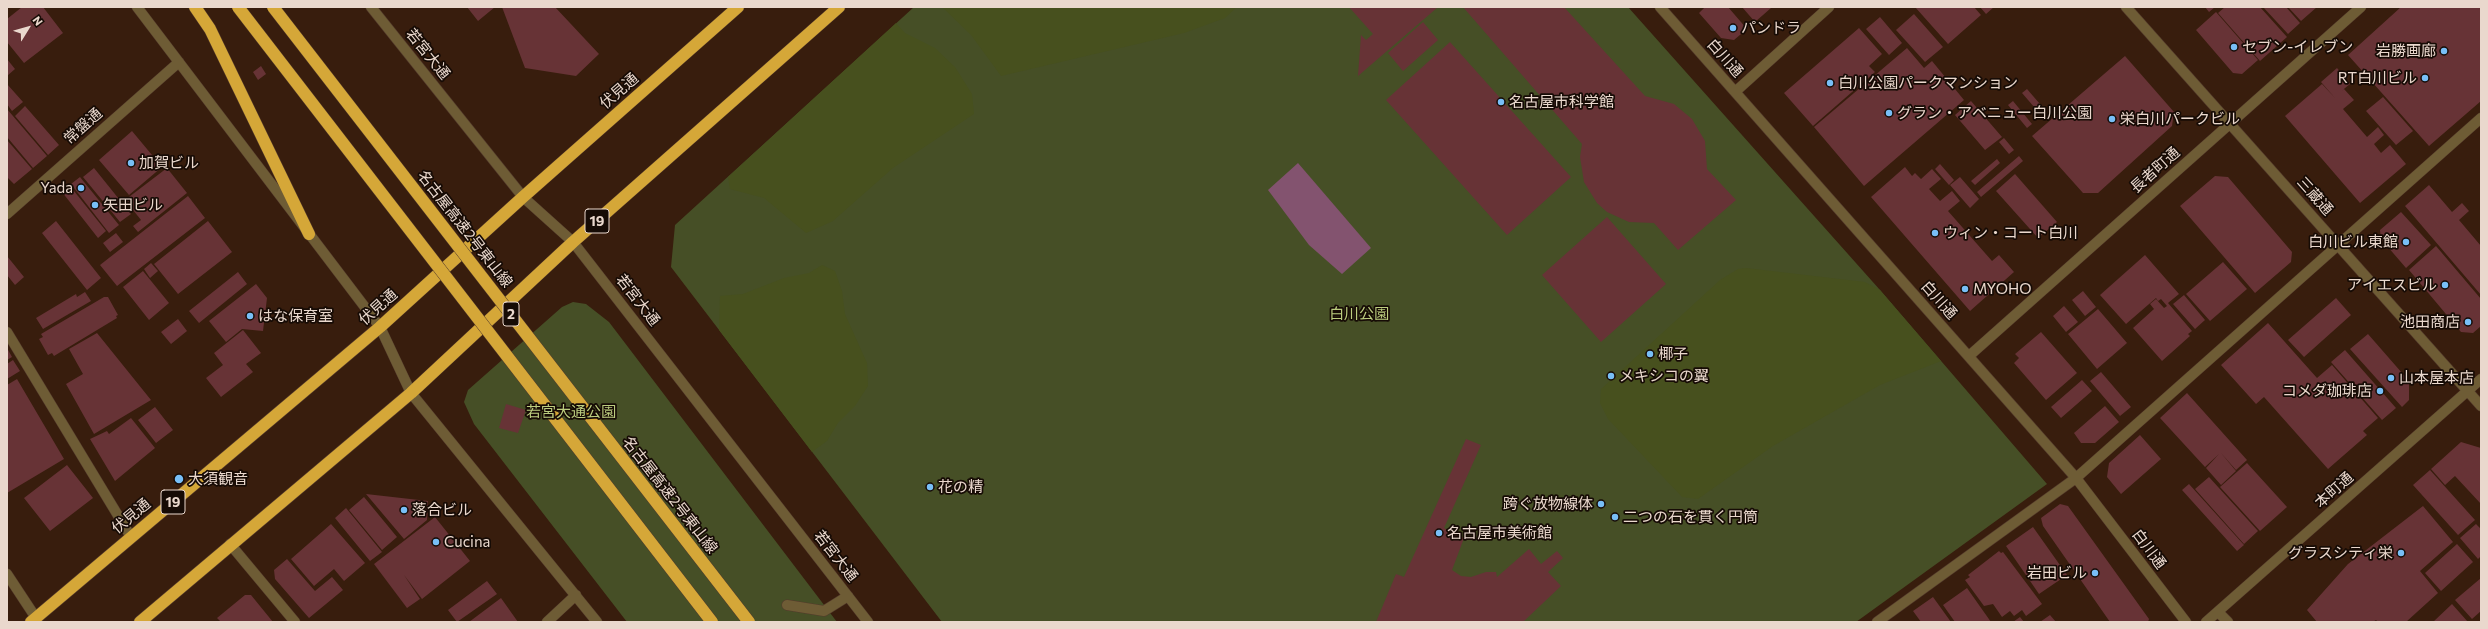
<!DOCTYPE html>
<html>
<head>
<meta charset="utf-8">
<style>
	body { margin:0 }
	#map { position:relative; width:2488px; height:629px; overflow:hidden; background:#381d0d; font-family:Commissioner,sans-serif }
	canvas { display:block }
	.frame { position:absolute; inset:0; border:8px solid #ead8cd; pointer-events:none }
	.north { position:absolute; left:8px; top:8px; width:40px; height:40px; -webkit-text-stroke:3px #160b05; paint-order:stroke; rotate:53deg; font-size:11px; font-weight:700; line-height:16px; text-align:center; color:#ead8cd }
	.north::after { content:''; display:block; margin:auto; width:14px; height:18px; background:#ead8cd; clip-path:polygon(50% 0,100% 100%,50% 72%,0 100%) }
</style>
</head>
<body>
<div id="map">
<canvas width="2488" height="629"></canvas>
<div class="frame"></div>
<div class="north">N</div>
</div>
<script>
const g = document.querySelector('canvas').getContext('2d');
g.lineJoin = 'round';
function paint(path, color) { g.fillStyle = color; g.fill(path, 'evenodd'); }
function stroke(path, color, width, dash) { g.strokeStyle = color; g.lineWidth = width; g.lineCap = dash ? 'butt' : 'round'; g.setLineDash(dash || []); g.stroke(path); }
function write(font, color, halo, rows, align = 'center') {
  g.font = font + ' Commissioner,"Noto Sans JP",sans-serif'; g.lineWidth = 3.5; g.setLineDash([]); g.textBaseline = 'middle'; g.strokeStyle = halo; g.fillStyle = color; for (const [text, x, y, turn = 0] of rows) {
    g.save(); g.translate(x, y); g.rotate((+turn || 0) * Math.PI / 180); g.textAlign = isNaN(turn) ? turn : align; if (halo) g.strokeText(text, 0, 0); g.fillText(text, 0, 0); g.restore();
  }
}
paint(new Path2D(`
	M914 7H1628L1880 290 2047 484 1856 622H942L671 267 675 225Z
	M573 302 586 304 609 322 837 622H627L474 424 464 402 468 390 562 307Z`), '#464f26');
paint(new Path2D(`
	M942 7H1237L1225 18 1184 33 1001 76 971 35Z
	M896 23 905 33 935 48 955 67 972 94 974 114 893 168 833 221 806 233 764 198 730 189 728 177Z
	M822 265 835 271 842 291 845 314 867 363 868 386 855 406 838 423 827 441 812 452 719 330 720 296 743 294 784 278 809 273Z
	M1746 268 1865 282 1880 290 1941 361 1880 385 1773 446 1698 499 1682 497 1608 419 1600 403 1601 389 1720 280 1738 269Z`), '#47501e');
paint(new Path2D(`
	M1298 163 1371 248 1342 274 1309 245 1268 190Z`), '#83536f');
paint(new Path2D(`
	M22 7H43L63 33 24 63 7 42V19Z
	M467 7H495L478 21Z
	M502 7H555L599 54 576 76 525 68Z
	M1349 7H1438L1358 76 1361 35 1366 40 1373 34Z
	M1463 7H1564L1645 96 1674 104 1692 119 1705 141 1707 169 1736 200 1678 250 1654 223 1629 222 1607 212 1597 203 1584 182 1580 157 1582 144Z
	M1705 7H1728L1747 29 1734 40 1721 38 1699 13Z
	M1742 7H1770L1771 8 1755 22Z
	M1915 7H1974L1981 15 1948 44Z
	M1980 7H1994L1986 14Z
	M2205 7H2215L2209 12Z
	M2225 7H2260L2287 37 2260 61 2218 13Z
	M2263 7H2286L2300 23 2288 34Z
	M2288 7H2317L2301 21Z
	M2401 7H2481V101L2429 146 2348 55Z
	M2216 12 2258 60 2242 74 2233 73 2196 30Z
	M1914 14 1943 47 1925 62 1896 30Z
	M1880 17 1902 43 1889 55 1866 29Z
	M1423 22 1438 40 1403 71 1388 53Z
	M1859 28 1882 54 1869 66 1875 72 1813 126 1784 93Z
	M1450 42 1571 177 1507 235 1386 100Z
	M1907 48 1924 68 1932 61 1964 100 1864 186 1814 127Z
	M2125 56 2174 112 2172 126 2098 193H2083L2032 136Z
	M7 59 15 69 7 76Z
	M261 66 266 74 258 80 253 72Z
	M2337 68 2350 84 2339 93 2344 89 2354 100 2343 109 2367 137 2378 127 2384 135 2374 144 2381 153 2390 145 2406 164 2360 203 2285 116 2322 84 2335 98 2321 82Z
	M7 84 23 102 12 111 7 104Z
	M2027 89 2046 111 2041 115 2022 93Z
	M2383 97 2413 131 2396 145 2366 111Z
	M1971 101 2002 137 1985 150 1955 115Z
	M2013 101 2032 124 2027 128 2008 105Z
	M25 106 59 145 48 155 15 116Z
	M7 109 47 156 33 168 7 137Z
	M132 131 162 167 129 195 99 160Z
	M2004 138 2014 150 2009 154 1999 142Z
	M7 140 32 169 14 184 7 177Z
	M2019 156 2023 161 1981 197 1977 192Z
	M1997 159 2000 163 1975 185 1971 181Z
	M1940 164 1954 180 1949 185 1935 169Z
	M1905 167 1912 176 1915 173 1921 179 1932 169 1941 179 1929 189 1940 201 1952 191 1960 201 1948 211 1992 261 1999 255 2014 272 1970 311 1871 197Z
	M94 168 131 214 120 222 83 177Z
	M167 168 187 193 138 232 133 226 141 220 125 200Z
	M2015 174 2057 222 2038 238 1996 191Z
	M2215 176 2228 177 2292 252 2291 262 2255 293 2180 206Z
	M80 177 119 225 109 233 71 184Z
	M1960 177 1979 199 1970 208 1950 185Z
	M2429 185 2452 212 2462 203 2469 211 2459 220 2481 246V295L2405 206Z
	M70 186 106 231 98 238 62 192Z
	M188 196 205 218 117 286 100 265Z
	M2401 212 2431 245 2406 268 2381 239 2380 230Z
	M1607 217 1666 284 1601 342 1542 275Z
	M56 221 101 278 87 290 42 233Z
	M208 221 232 252 178 294 154 264Z
	M116 233 123 242 110 252 103 243Z
	M2436 246 2481 299V326L2473 333 2461 332 2409 270Z
	M2145 255 2179 294 2168 303 2192 331 2188 334 2190 336 2162 361 2133 328 2154 309 2150 304 2156 299 2164 308 2167 306 2161 299 2158 301 2156 298 2126 324 2100 295Z
	M7 256 24 277 15 285 7 275Z
	M2223 262 2247 289 2210 321 2186 294Z
	M151 263 158 271 150 278 144 269Z
	M143 271 169 303 149 320 123 287Z
	M238 272 247 284 199 323 189 311Z
	M256 284 267 298 263 331 242 329 226 342 209 321Z
	M2083 291 2096 307 2085 316 2072 300Z
	M85 292 91 301 43 329 36 318 76 294 77 297Z
	M2184 295 2205 320 2195 329 2173 304Z
	M104 297H108L118 315 116 316 117 318 54 356 52 353 48 355 39 339 43 337 41 334Z
	M2336 298 2351 315 2304 357 2288 340Z
	M2064 306 2078 322 2066 332 2053 316Z
	M2098 309 2127 343 2097 369 2068 334Z
	M178 319 187 331 171 344 161 332Z
	M2268 323 2317 378 2332 365 2378 418 2363 431 2367 435 2328 469 2264 397 2256 404 2221 365Z
	M243 330 261 353 246 364 253 372 221 397 206 378 223 365 214 353Z
	M2041 332 2077 373 2046 400 2014 363 2019 358 2015 354Z
	M97 333 151 400 94 434 66 384 83 374 69 349Z
	M2368 334 2409 381V400L2402 407 2350 349Z
	M7 348 12 357 7 360Z
	M2345 350 2396 408 2382 420 2331 362Z
	M13 360 20 371 7 379V364Z
	M2101 372 2131 407 2120 416 2090 381Z
	M17 379 64 459 7 493V385Z
	M2082 380 2092 391 2061 418 2051 407Z
	M2187 393 2247 460 2236 470 2221 453 2236 471 2221 485 2206 468 2219 454 2205 467 2160 418Z
	M506 404 526 410 518 433 499 428Z
	M2105 406 2119 422 2095 443H2081L2074 433Z
	M155 407 173 430 156 443 138 420Z
	M131 418 155 448 115 481 90 439 107 431 109 434Z
	M2140 435 2161 459 2121 494 2107 477 2109 463Z
	M1466 439 1481 445 1444 528 1464 538 1452 570 1461 576 1471 577 1486 572H1496L1497 577 1529 549 1541 564 1557 551 1563 558 1548 572 1561 586 1523 622H1376L1396 574 1404 577Z
	M2461 442 2481 448V504L2455 476 2445 485 2431 469Z
	M2247 463 2287 507 2260 531 2220 487Z
	M67 465 93 498 50 531 24 498Z
	M2430 470 2475 520 2458 535 2413 485Z
	M2209 477 2258 531 2244 544 2195 489Z
	M2189 484 2244 545 2237 551 2182 490Z
	M366 494 428 501 427 520 404 539Z
	M364 497 397 537 382 550 349 510Z
	M2060 504 2068 506 2149 619 2148 622H2110L2043 526 2041 518Z
	M2423 506 2453 542 2420 571 2438 593 2406 622H2378L2376 620 2373 622H2317L2307 610 2348 564Z
	M346 508 382 552 370 561 335 518Z
	M435 517 470 561 422 599 404 575 420 599 407 608 374 564Z
	M331 524 365 563 344 581 334 569 314 586 291 559Z
	M2476 524 2481 529V556L2478 559 2460 538Z
	M2033 527 2067 575 2039 594 2006 546Z
	M2457 544 2473 562 2441 591 2425 573Z
	M1999 551 2001 553 2003 552 2042 604 2026 616 2022 610 2014 616 2010 611 2002 617 1993 604 1984 606 1965 580 1970 577 1968 575Z
	M287 559 315 591 332 577 343 590 309 618 275 579 274 570Z
	M2481 578V611L2472 619 2455 600Z
	M487 581 497 594 457 622 448 610Z
	M1967 588 1991 622H1955L1943 605Z
	M245 595H251L273 622H221L217 618Z
	M1933 597 1951 622H1921L1913 611Z
	M501 598 518 622H469Z
	M2452 604 2468 622H2433Z
	M2050 615 2056 622H2040Z
	M2020 617 2024 622H2013Z`), '#673336');
const minor = new Path2D(`
	M137 7 380 327 411 393 597 622
	M371 7 523 197 573 242 868 622
	M1660 7 2076 478 2186 622
	M2126 7 2481 406
	M1735 92 1829 7
	M7 214 179 62
	M7 332 131 537
	M1969 356 2361 7
	M230 544 295 622
	M7 574 36 618
	M787 605 824 611 848 596
	M2218 612 2228 622
	M547 622 576 595
	M1877 622 2076 478 2481 118
	M2206 622 2481 379`);
const highway = new Path2D(`
	M195 7 210 29 309 234
	M31 622 380 327 523 197 738 7
	M140 622 411 393 573 242 839 7`);
stroke(minor, '#543b2c', 11);
stroke(highway, '#543b2c', 13);
stroke(minor, '#6e5c35', 10);
stroke(highway, '#d5a738', 12);
const highwayBridge = new Path2D(`
	M238 7 712 622
	M273 7 749 622`);
stroke(highwayBridge, '#543b2c', 13, []);
stroke(highwayBridge, '#d5a738', 12);
for (const [x, y, r, color] of [
	[1733,28,4,"#78bff7"],
	[2234,47,4,"#78bff7"],
	[2444,51,4,"#78bff7"],
	[2425,78,4,"#78bff7"],
	[1830,83,4,"#78bff7"],
	[1501,102,4,"#78bff7"],
	[1889,113,4,"#78bff7"],
	[2112,119,4,"#78bff7"],
	[131,163,4,"#78bff7"],
	[81,188,4,"#78bff7"],
	[95,205,4,"#78bff7"],
	[1935,233,4,"#78bff7"],
	[2406,242,4,"#78bff7"],
	[2445,285,4,"#78bff7"],
	[1965,289,4,"#78bff7"],
	[250,316,4,"#78bff7"],
	[2468,322,4,"#78bff7"],
	[1650,354,4,"#78bff7"],
	[1611,376,4,"#78bff7"],
	[2391,378,4,"#78bff7"],
	[2380,391,4,"#78bff7"],
	[179,479,5,"#78bff7"],
	[930,487,4,"#78bff7"],
	[1601,504,4,"#78bff7"],
	[404,510,4,"#78bff7"],
	[1615,517,4,"#78bff7"],
	[1439,533,4,"#78bff7"],
	[436,542,4,"#78bff7"],
	[2401,553,4,"#78bff7"],
	[2095,573,4,"#78bff7"]
]) { const dot = new Path2D(); dot.arc(x, y, r, 0, 2 * Math.PI); g.fillStyle = color; g.fill(dot); stroke(dot, '#160b05', 1.5); }
for (const [x, y, w] of [
	[597,221,24],
	[511,314,16],
	[173,502,24]
]) { const box = new Path2D(); box.roundRect(x - w / 2, y - 12, w, 24, 3); g.fillStyle = '#160b05'; g.fill(box); stroke(box, '#ead8cd', 1); }
write('bold 14px', '#ead8cd', null, [
	["19",597,221],
	["2",511,314],
	["19",173,502]
]);
write('15px', '#ead8cd', '#160b05', [
	["パンドラ",1741,28],
	["セブン-イレブン",2242,47],
	["岩勝画廊",2436,51,"right"],
	["RT白川ビル",2417,78,"right"],
	["白川公園パークマンション",1838,83],
	["名古屋市科学館",1509,102],
	["グラン・アベニュー白川公園",1897,113],
	["栄白川パークビル",2120,119],
	["加賀ビル",139,163],
	["Yada",73,188,"right"],
	["矢田ビル",103,205],
	["ウィン・コート白川",1943,233],
	["白川ビル東館",2398,242,"right"],
	["アイエスビル",2437,285,"right"],
	["MYOHO",1973,289],
	["はな保育室",258,316],
	["池田商店",2460,322,"right"],
	["椰子",1658,354],
	["メキシコの翼",1619,376],
	["山本屋本店",2399,378],
	["コメダ珈琲店",2372,391,"right"],
	["大須観音",188,479],
	["花の精",938,487],
	["跨ぐ放物線体",1593,504,"right"],
	["落合ビル",412,510],
	["二つの石を貫く円筒",1623,517],
	["名古屋市美術館",1447,533],
	["Cucina",444,542],
	["グラスシティ栄",2393,553,"right"],
	["岩田ビル",2087,573,"right"]
], 'left');
write('15px', '#ead8cd', '#160b05', [
	["若宮大通",428,54,51],
	["白川通",1725,58,48],
	["伏見通",619,91,-41],
	["常盤通",83,126,-42],
	["長者町通",2155,170,-42],
	["三蔵通",2315,196,48],
	["名古屋高速2号東山線",465,229,52],
	["若宮大通",638,300,52],
	["白川通",1939,300,48],
	["伏見通",378,307,-42],
	["本町通",2334,490,-42],
	["名古屋高速2号東山線",670,495,52],
	["伏見通",131,516,-40],
	["白川通",2149,549,53],
	["若宮大通",836,556,52]
]);
write('15px', '#bccd7f', '#160b05', [
	["白川公園",1359,314],
	["若宮大通公園",571,412]
]);
</script>
</body>
</html>
